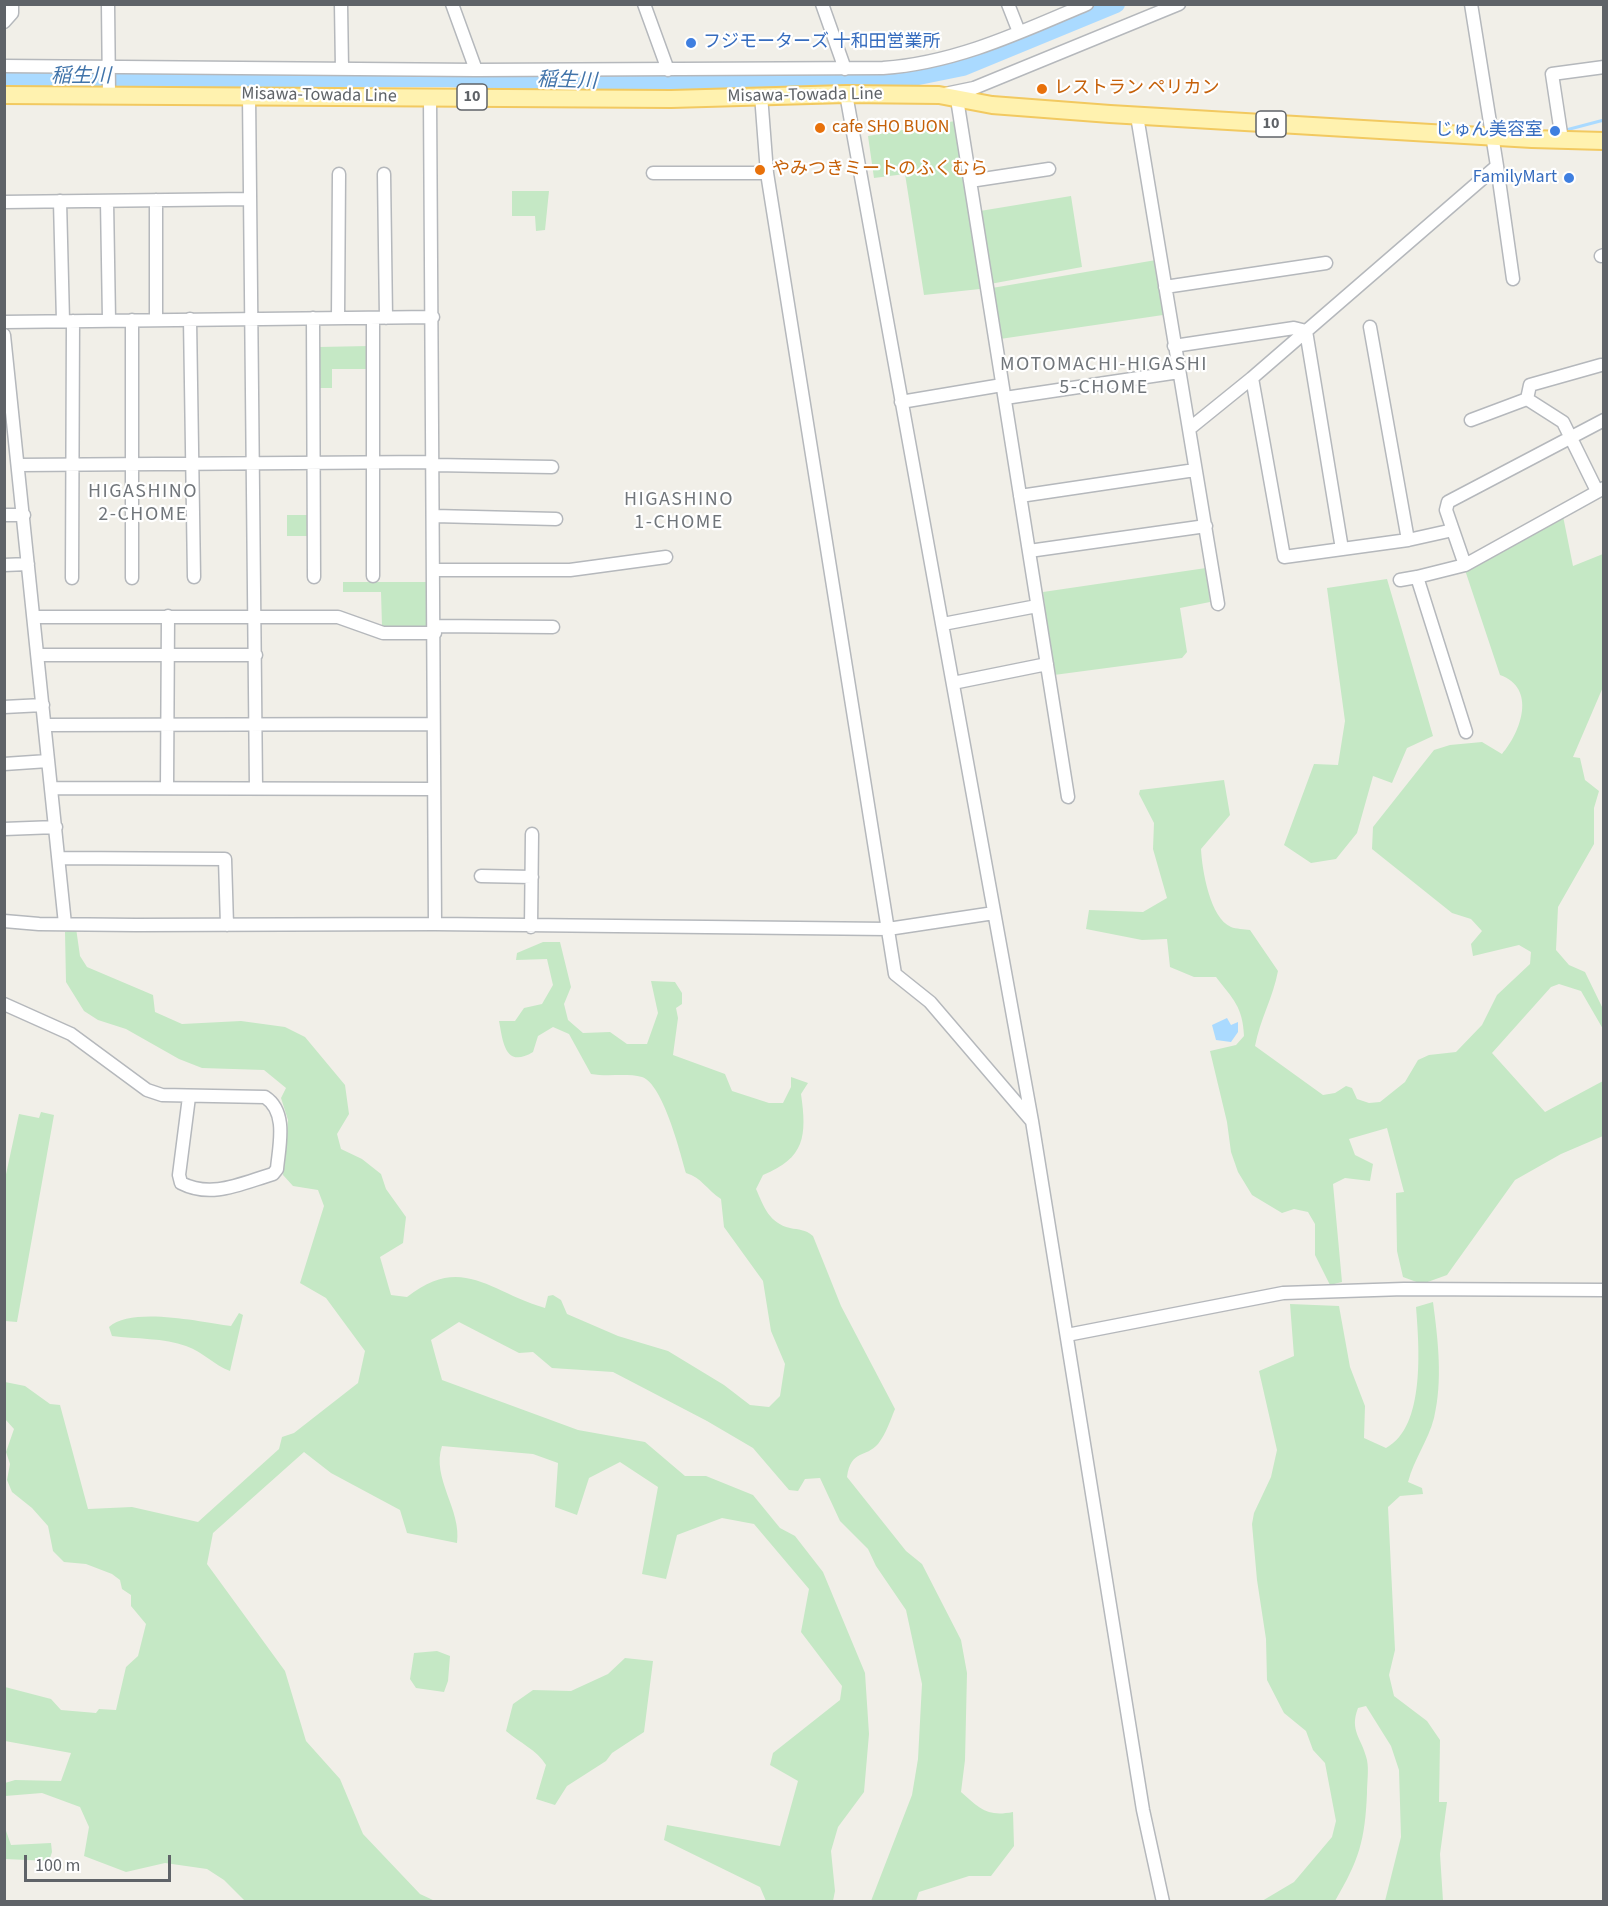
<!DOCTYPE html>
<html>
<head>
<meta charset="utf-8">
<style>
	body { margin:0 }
	#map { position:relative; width:1608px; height:1906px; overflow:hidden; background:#f1efe8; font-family:"Source Sans 3",sans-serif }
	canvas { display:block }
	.frame { position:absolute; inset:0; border:6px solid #5f6368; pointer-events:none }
	.scale { position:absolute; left:24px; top:1855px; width:147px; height:27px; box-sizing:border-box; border:3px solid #5f6368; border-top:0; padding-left:8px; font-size:18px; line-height:21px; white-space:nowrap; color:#5f6368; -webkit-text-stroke:4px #fff; paint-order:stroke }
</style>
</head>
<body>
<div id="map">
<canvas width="1608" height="1906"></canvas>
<div class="frame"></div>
<div class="scale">100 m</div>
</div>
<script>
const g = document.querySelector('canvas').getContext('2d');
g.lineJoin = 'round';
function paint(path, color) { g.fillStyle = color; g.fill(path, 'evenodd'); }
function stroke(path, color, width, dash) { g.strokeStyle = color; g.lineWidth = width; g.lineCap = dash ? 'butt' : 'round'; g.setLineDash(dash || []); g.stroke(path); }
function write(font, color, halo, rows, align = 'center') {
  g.font = font + ' "Source Sans 3","Noto Sans JP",sans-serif'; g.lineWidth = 4.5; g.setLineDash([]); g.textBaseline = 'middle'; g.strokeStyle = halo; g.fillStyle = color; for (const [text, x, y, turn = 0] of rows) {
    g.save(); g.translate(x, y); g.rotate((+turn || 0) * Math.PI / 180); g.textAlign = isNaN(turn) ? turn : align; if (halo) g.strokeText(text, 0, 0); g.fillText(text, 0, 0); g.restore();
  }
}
paint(new Path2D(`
	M955 121 980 289 924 295 905 174 874 178 868 136Z
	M512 191H549L545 230 536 231 535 216H512Z
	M1071 196 1082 267 990 284 980 211Z
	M1156 260 1163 315 1000 339 992 288Z
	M369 346V369H332V388H319V347Z
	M287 515H310L309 536H287Z
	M1563 516 1573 566 1603 554V687L1573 757 1580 758 1585 780 1599 791 1594 808V844L1558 907 1556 950 1569 965 1585 972 1603 1009V1029L1581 991 1559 984 1551 987 1492 1053 1545 1112 1603 1081V1136L1561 1154 1515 1180 1447 1275 1422 1284 1403 1277 1397 1251 1396 1193 1404 1192 1387 1128 1349 1139 1355 1155 1373 1164 1370 1181 1345 1178 1333 1184 1342 1282 1330 1285 1315 1255V1224L1308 1212 1294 1209 1282 1213 1252 1195 1238 1172 1231 1152 1227 1122 1210 1051 1236 1045 1244 1036C1243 1007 1233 999 1216 977H1194L1170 967 1167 939 1142 940 1086 929 1089 910 1143 912 1167 898 1153 849 1154 823 1139 794 1140 790 1224 780 1230 815 1201 849C1202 870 1210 918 1231 927 1236 929 1244 929 1250 930L1278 971C1273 998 1260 1019 1255 1046L1323 1095 1335 1093 1346 1086 1352 1088 1357 1099 1369 1103 1380 1102 1405 1082 1418 1060 1429 1055 1456 1052 1482 1025 1497 995 1530 964 1531 952 1519 945 1473 956 1471 944 1482 931 1471 919 1452 913 1372 849 1373 827 1434 750 1450 745 1482 742 1502 754C1521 732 1537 688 1500 675L1465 570Z
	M1206 568 1210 602 1180 608 1187 652 1182 658 1054 675 1043 592Z
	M1387 579 1433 736 1407 748 1392 783 1373 776 1357 833 1336 859 1311 863 1284 845 1314 764 1338 765 1345 721 1327 588Z
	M343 582H427L426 629 382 626 381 592H343Z
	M76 928 80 956 87 967 153 995 155 1012 182 1024 241 1021 285 1027 305 1037 345 1085 349 1114 337 1134 341 1149 362 1159 381 1174 386 1189 406 1217 403 1243 380 1257 391 1295 407 1297C462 1254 488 1291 545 1308L548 1296 553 1295 561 1300 567 1314 618 1336 668 1351 724 1385 750 1405 769 1407 780 1396 785 1364 771 1331 763 1281 724 1227 721 1199C707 1190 701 1177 686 1173 680 1152 663 1084 642 1077 627 1073 607 1077 591 1074L569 1034 553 1027 538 1036 533 1052C505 1069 503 1042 499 1021H515L524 1008 542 1004 553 985 547 959 516 960 517 953 543 942H560L571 987 564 1004 568 1020 583 1033 610 1032 627 1044H647L658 1013 651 981 675 982 682 993V1004L676 1008 678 1018 673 1055 725 1074 732 1091 769 1103H783L791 1087V1077L808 1083 801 1094C807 1136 805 1158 763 1175L756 1189C764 1207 769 1223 790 1228 799 1230 805 1229 813 1236L841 1306 895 1409C890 1421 886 1434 878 1444 866 1458 851 1449 847 1477L906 1551 922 1564 961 1640 967 1673 965 1760 961 1792C980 1809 987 1817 1013 1812L1014 1846 991 1876H969L919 1892 916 1901H871L912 1795 918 1759 922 1684 906 1610 876 1566 868 1549 840 1521 820 1478 805 1479 798 1491 789 1490 753 1448 707 1421 613 1372 552 1368 533 1352 519 1353 459 1322 431 1340 442 1380 578 1430 645 1442 685 1476H706L753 1495 780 1528 795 1536 823 1572 865 1673 869 1734 864 1792 838 1827 831 1851 835 1891 833 1901H766L760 1887 664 1840 667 1825 780 1846 798 1781 770 1765 773 1753 840 1700 842 1686 801 1632 809 1589 754 1524 722 1518 677 1535 666 1579 642 1574 658 1487 620 1462 589 1478 577 1515 555 1507 558 1463 533 1454 442 1446C431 1478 462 1510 457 1543L407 1533 400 1510 331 1473 304 1452 213 1533 207 1564 285 1671 306 1741 340 1779 363 1834 420 1894 435 1901H245L224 1880 207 1869 165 1863 126 1872 84 1856 89 1827 80 1807 42 1793 5 1796V1783L15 1780 61 1781 71 1753 5 1741V1687L51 1699 61 1710 96 1713 99 1709 116 1710 126 1667 138 1656 146 1624 131 1606V1595L122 1589 120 1580 112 1574 86 1564 64 1562 53 1551 48 1526 32 1508 12 1492 7 1480 10 1464 6 1452 14 1429 5 1419V1382L25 1386 50 1404 60 1405 88 1509 132 1507 198 1522 279 1449 282 1437 294 1433 358 1383 365 1351 326 1298 300 1283 324 1206 318 1190 293 1186 283 1175 288 1120 281 1098 286 1088 264 1070 202 1068 179 1059 126 1029 98 1020 84 1011 66 982 65 932Z
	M41 1112 54 1115 17 1322 5 1321V1179L19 1114 39 1118Z
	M1433 1302C1438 1340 1443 1380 1434 1418 1428 1441 1414 1459 1408 1482L1422 1488 1423 1494 1400 1496 1388 1507 1395 1650 1389 1675 1394 1696 1427 1721 1440 1740 1439 1802H1447L1440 1854 1443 1901H1385L1401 1837 1399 1770 1391 1746 1366 1706 1358 1708C1349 1731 1362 1738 1367 1760 1369 1770 1367 1783 1367 1793 1365 1841 1359 1860 1335 1901H1262L1294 1882 1332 1837 1336 1821 1325 1763 1313 1750 1306 1731 1284 1713 1267 1680 1266 1639 1257 1580 1252 1524 1254 1513 1271 1477 1277 1450 1259 1371 1294 1356 1290 1304 1339 1306 1350 1367 1365 1406 1364 1438 1386 1448C1426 1427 1419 1345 1416 1307Z
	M239 1313 243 1315 230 1371C214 1365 203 1352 186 1346 165 1338 135 1339 112 1336L109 1327C132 1306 201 1322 231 1326Z
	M437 1651 450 1656 448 1681 444 1692 416 1688 410 1679 414 1653Z
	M625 1658 653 1661 644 1732 612 1753 606 1761 567 1786 555 1805 536 1799 546 1765C537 1750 520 1743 506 1731L513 1704 533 1690 571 1691 608 1674Z
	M5 1828 11 1845 51 1843 52 1852 49 1861 5 1859Z`), '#c5e8c5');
paint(new Path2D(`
	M1227 1018 1231 1025 1238 1022V1032L1231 1042 1216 1040 1212 1025Z`), '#aadaff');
stroke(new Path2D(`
	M1566 130 1604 120`), '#aadaff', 3);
stroke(new Path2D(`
	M4 78H448L600 83 894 81 963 67 1116 4`), '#aadaff', 18);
const minor = new Path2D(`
	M108 4 109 94
	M341 4 342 69
	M452 4 476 70
	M644 4 668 70
	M822 4 845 69
	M1008 4 1019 32
	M4 22 12 13V4
	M4 66 476 70 883 68C956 63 1021 32 1087 4
	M249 94 256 788
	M846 94 1032 1121 1143 1810 1163 1902
	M945 94 974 88 1179 4
	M761 95 767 173 895 974 930 1002 1031 1120
	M430 97 435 924
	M957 99 1068 797
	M1137 116 1218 604
	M1562 140 1552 74 1604 67
	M1497 166 1513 279
	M653 173H767
	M384 174 386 318
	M970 181 1049 169
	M156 200V320
	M60 201 63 321
	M107 201 109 320
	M4 202 249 199
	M1601 256 1604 255
	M1165 287 1326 263
	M313 318 314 577
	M338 318 339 174
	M190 319 194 577
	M4 322 433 317
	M1370 327 1408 540
	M4 335 65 924
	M1174 346 1294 328 1306 331 1342 549
	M1252 378 1497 166 1471 4
	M1005 398 1179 372
	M901 402 1002 385
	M1471 420 1527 399
	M1604 420 1448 502 1446 510 1465 565 1604 488
	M1189 429 1252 378 1284 557 1408 540 1453 530
	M18 465 433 462
	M433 465 552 467
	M1597 491 1563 422 1527 399 1530 385 1601 365
	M1020 496 1195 470
	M4 515H24
	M434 516 556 519
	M1029 551 1206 526
	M4 565 28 564
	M1465 565 1417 577 1466 732
	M435 570H570L666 557
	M373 576V318
	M72 578 73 321
	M132 578V320
	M1400 580 1417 577
	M34 617H338L383 633H435
	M943 624 1037 606
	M434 626 553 627
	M38 655H256
	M953 683 1047 664
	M4 707 43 705
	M45 725 433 724
	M4 764 48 761
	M51 788 433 789
	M167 788 168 616
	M4 829 56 827
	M60 858 225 859 227 925
	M481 876 532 877
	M4 921 39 924 136 925 435 924 888 929 994 913
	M531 927 532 834
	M4 1004 71 1034 147 1090 162 1095 265 1097C288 1112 279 1146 277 1169L273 1174C242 1183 212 1199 181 1183L179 1175 189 1097
	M1067 1335 1283 1293 1404 1289 1604 1290`);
const major = new Path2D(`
	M4 95 671 99 846 94 939 95 992 105 1110 114 1532 139 1604 141`);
stroke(minor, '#b5b8bc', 15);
stroke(major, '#f2c960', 20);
stroke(minor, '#fff', 12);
stroke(major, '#fff2af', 16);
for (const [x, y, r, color] of [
	[691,43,6,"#3f7fe0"],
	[1042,89,6,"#e8710a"],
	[820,128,6,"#e8710a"],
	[1555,131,6,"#3f7fe0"],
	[760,170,6,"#e8710a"],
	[1569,178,6,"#3f7fe0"]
]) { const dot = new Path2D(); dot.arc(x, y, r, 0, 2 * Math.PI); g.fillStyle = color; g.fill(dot); stroke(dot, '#fff', 2); }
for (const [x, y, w] of [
	[472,97,30],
	[1271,124,30]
]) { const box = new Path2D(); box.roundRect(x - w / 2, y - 13, w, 26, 4.5); g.fillStyle = '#fff'; g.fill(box); stroke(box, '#5f6368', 1.5); }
write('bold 16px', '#5f6368', null, [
	["10",472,97],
	["10",1271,124]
]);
write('18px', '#366cbe', '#fff', [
	["フジモーターズ 十和田営業所",703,43,"left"],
	["じゅん美容室",1543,131],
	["FamilyMart",1557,178]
], 'right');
write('18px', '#c56008', '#fff', [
	["レストラン ペリカン",1054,89],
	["cafe SHO BUON",832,128],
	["やみつきミートのふくむら",772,170]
], 'left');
write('18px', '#5f6368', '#fff', [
	["Misawa-Towada Line",319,96,1],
	["Misawa-Towada Line",805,96,-1]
]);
write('italic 20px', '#4174aa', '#fff', [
	["稲生川",81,78],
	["稲生川",567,82,2]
]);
g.letterSpacing = '1.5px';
write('20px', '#70757a', '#fff', [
	["MOTOMACHI-HIGASHI",1104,366],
	["5-CHOME",1104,389],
	["HIGASHINO",143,493],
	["2-CHOME",143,516],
	["HIGASHINO",679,501],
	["1-CHOME",679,524]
]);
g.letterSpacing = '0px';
</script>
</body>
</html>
